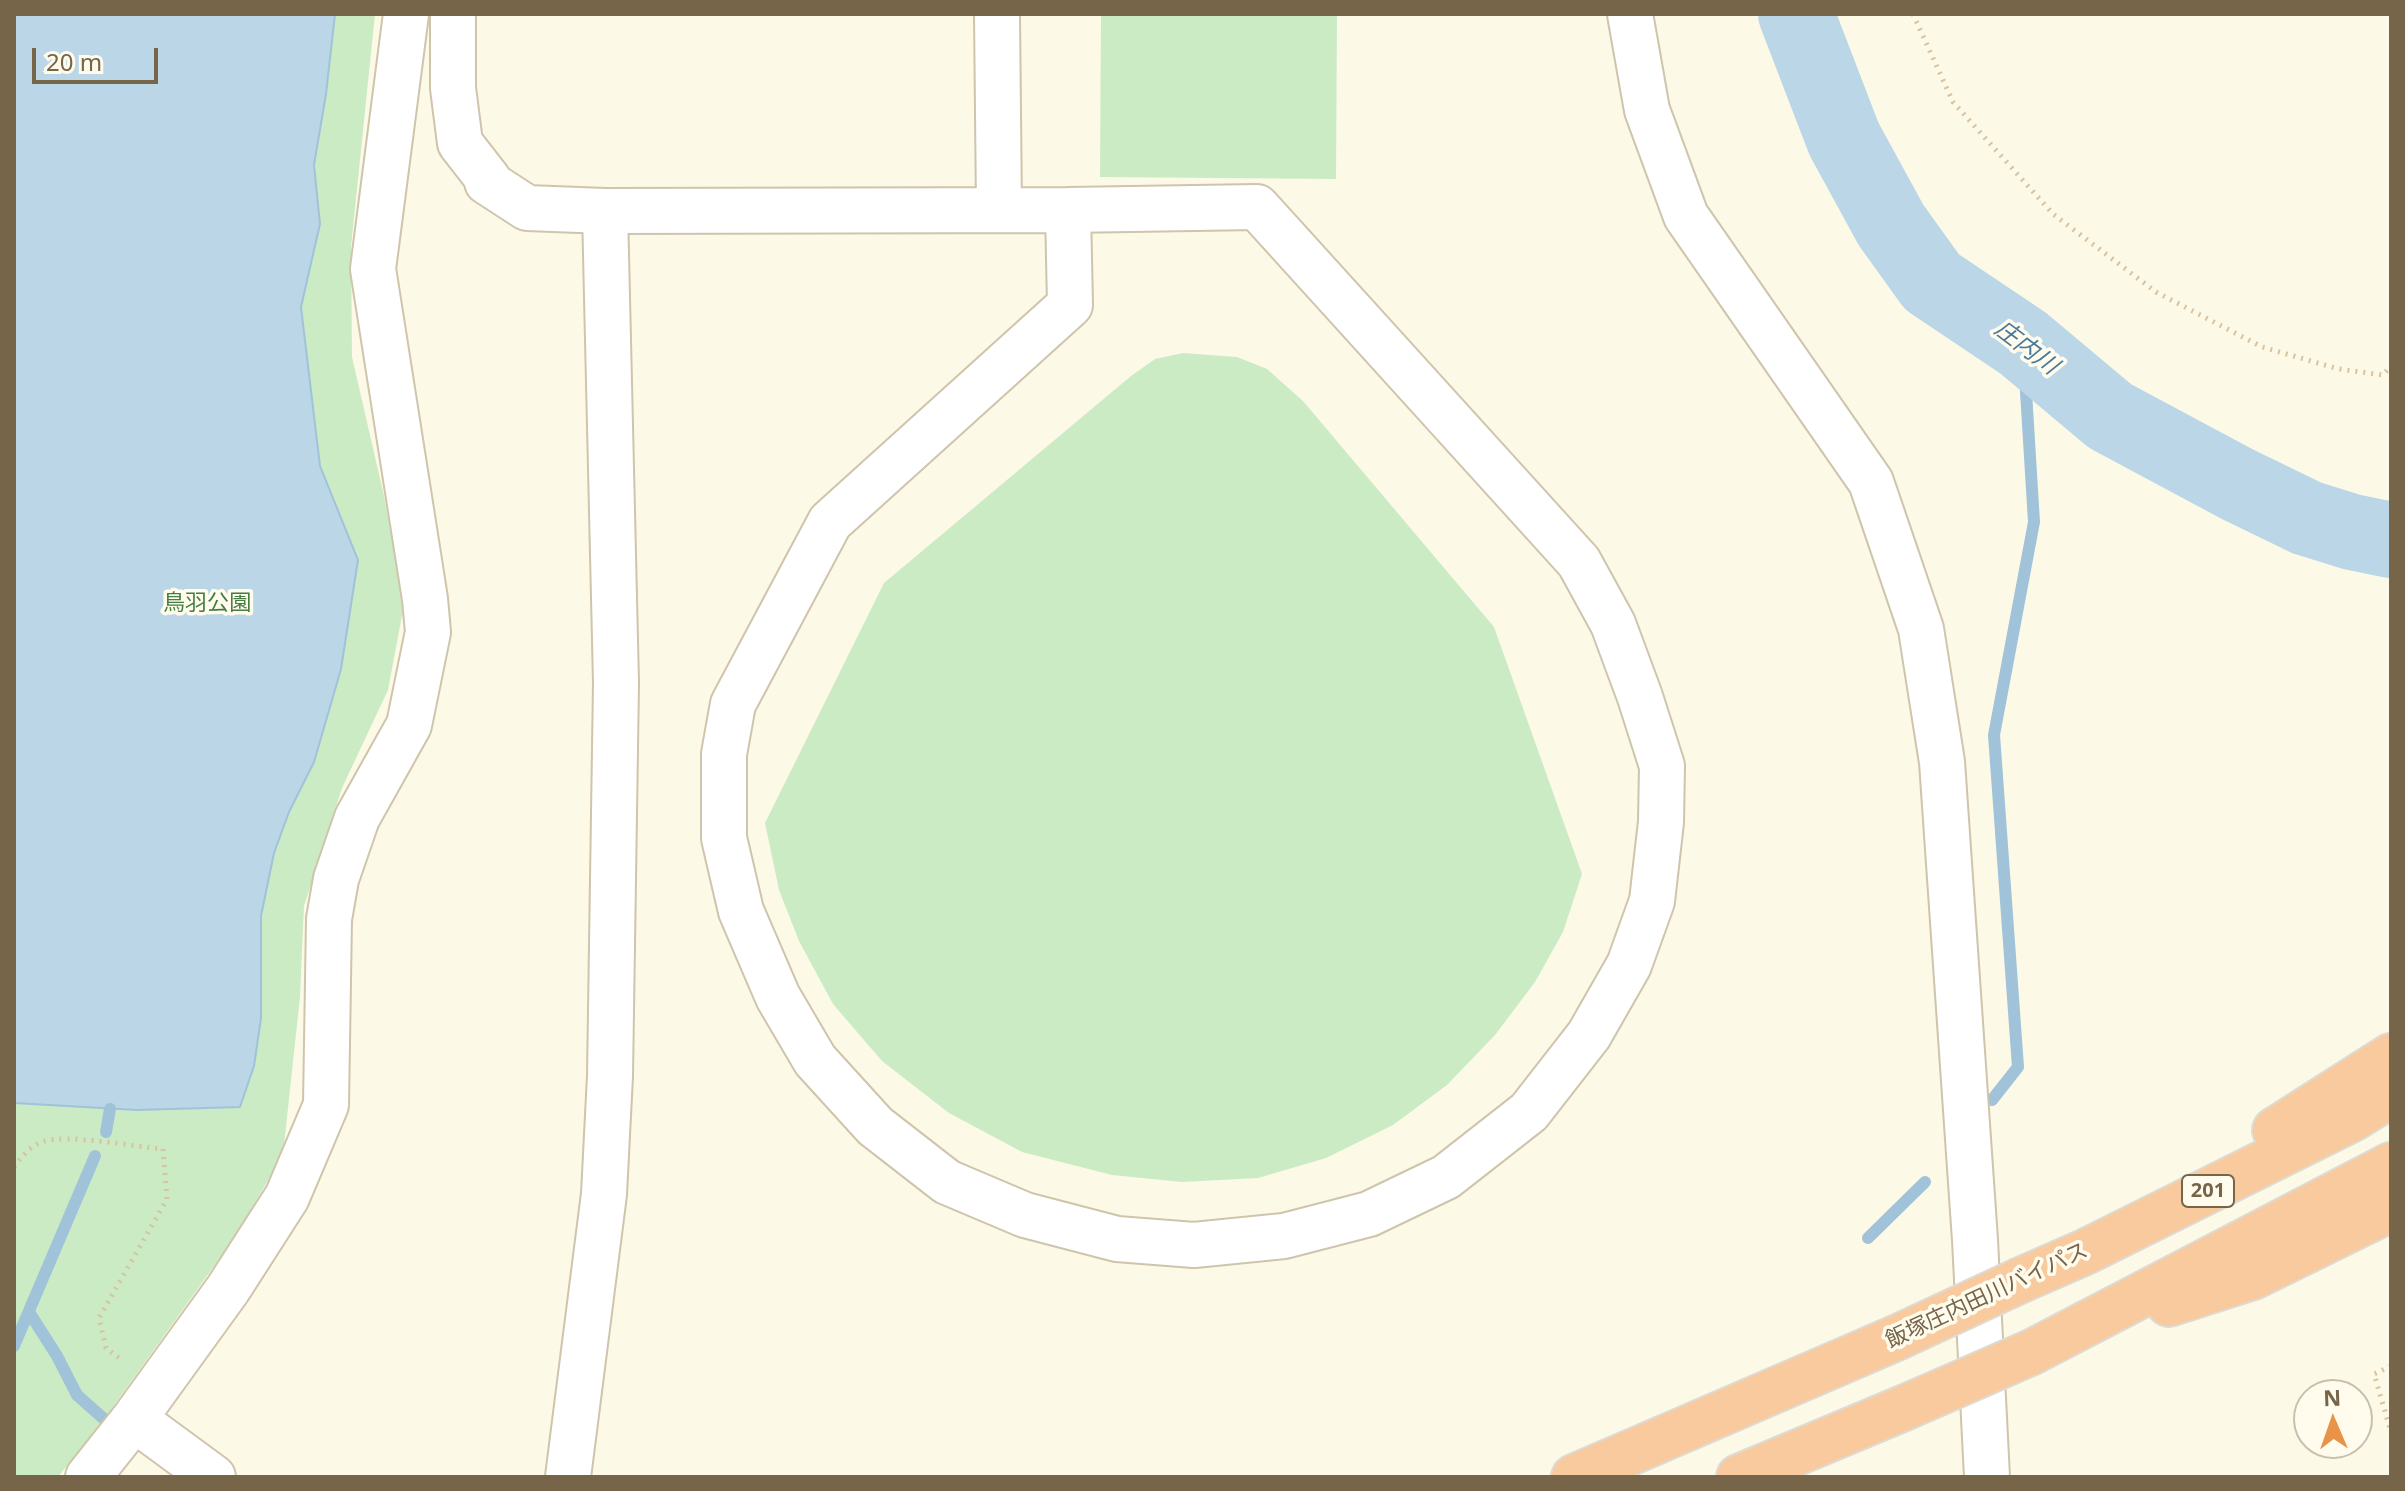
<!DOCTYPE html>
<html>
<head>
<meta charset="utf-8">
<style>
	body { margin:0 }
	#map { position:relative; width:2405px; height:1491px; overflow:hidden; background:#fdf9e7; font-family:"Noto Sans",sans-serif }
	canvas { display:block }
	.frame { position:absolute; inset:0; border:16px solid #77654a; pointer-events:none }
	.north { position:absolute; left:2293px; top:1379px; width:80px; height:80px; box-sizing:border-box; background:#fffcee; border:2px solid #c9c0ac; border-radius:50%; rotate:358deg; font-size:22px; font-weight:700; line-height:32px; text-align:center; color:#77654a }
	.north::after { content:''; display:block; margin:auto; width:28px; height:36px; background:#e9934a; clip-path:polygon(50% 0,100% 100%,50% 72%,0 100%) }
	.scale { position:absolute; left:32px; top:48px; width:126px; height:36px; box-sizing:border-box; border:4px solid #77654a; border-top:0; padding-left:10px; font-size:24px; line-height:28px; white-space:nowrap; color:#77654a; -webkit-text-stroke:6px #fffcee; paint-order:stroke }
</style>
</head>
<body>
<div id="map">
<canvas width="2405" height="1491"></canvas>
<div class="frame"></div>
<div class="north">N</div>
<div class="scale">20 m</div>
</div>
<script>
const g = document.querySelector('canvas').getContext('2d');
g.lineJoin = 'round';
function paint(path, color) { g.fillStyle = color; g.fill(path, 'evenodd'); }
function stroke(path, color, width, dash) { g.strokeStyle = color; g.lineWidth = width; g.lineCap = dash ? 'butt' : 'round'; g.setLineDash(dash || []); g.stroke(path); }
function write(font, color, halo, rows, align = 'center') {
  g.font = font + ' "Noto Sans","Noto Sans JP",sans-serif'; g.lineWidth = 7; g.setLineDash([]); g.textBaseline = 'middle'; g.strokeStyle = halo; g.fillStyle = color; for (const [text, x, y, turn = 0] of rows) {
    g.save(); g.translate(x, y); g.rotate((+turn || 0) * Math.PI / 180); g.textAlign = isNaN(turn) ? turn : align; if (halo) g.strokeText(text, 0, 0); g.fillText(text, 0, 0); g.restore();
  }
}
paint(new Path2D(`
	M14 14H375L351 247 352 357 384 496 404 605 388 690 342 788 304 906 300 997 283 1154 237 1234 107 1415 58 1477H14Z
	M1101 14H1337L1336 179 1100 177Z
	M1183 353 1237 357 1267 369 1303 401 1494 627 1582 874 1563 932 1535 982 1495 1035 1447 1085 1393 1125 1326 1158 1258 1178 1182 1182 1112 1175 1022 1152 949 1113 882 1061 833 1004 799 941 779 890 765 823 884 583 1131 376 1155 359Z`), '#cbebc4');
const water = new Path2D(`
	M14 14H335L326 94 314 165 320 224 301 307 320 466 358 560 341 669 314 762 289 812 274 853 261 916V1018L254 1066 240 1107 137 1110 14 1103Z`);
paint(water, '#bad6e7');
stroke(water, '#a0c3d9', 2);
stroke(new Path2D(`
	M1992 1100 2018 1067 1994 735 2034 522 2023 343
	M106 1132 110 1109
	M1868 1238 1925 1182
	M29 1312 57 1356 77 1395 104 1419
	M14 1346 95 1156`), '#a0c3d9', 12);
stroke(new Path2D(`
	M1796 14 1844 139 1891 225 1932 282 2023 343 2110 416 2237 484 2307 518 2352 532 2391 540`), '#bad6e7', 76);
const minor = new Path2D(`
	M453 14V88L460 143 488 179 487 182 527 208 605 211 1068 210
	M997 14 999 210
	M1630 14 1647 110 1686 216 1871 482 1921 629 1942 762 1975 1240 1987 1477
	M1257 207 1579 562 1613 624 1640 697 1662 766 1661 822 1652 901 1629 965 1589 1035 1529 1112 1446 1177 1369 1214 1284 1236 1194 1245 1117 1239 1025 1215 947 1182 875 1126 815 1060 778 997 741 911 724 838V754L733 704 830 522 1070 305 1068 210Z
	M134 1419 213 1477
	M88 1477 134 1419 228 1289 287 1197 326 1105 329 919 336 879 357 818 409 725 428 632 425 599 373 269 406 14
	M568 1477 604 1194 610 1076 616 683 605 211`);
const highway = new Path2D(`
	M2275 1130 2391 1056
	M2021 1280 2085 1252 2352 1119 2391 1095
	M2169 1304 2253 1277 2391 1209
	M2032 1352 2391 1165
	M1574 1477 1896 1338
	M1739 1477 1906 1407`);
stroke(minor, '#cfc4ac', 48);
stroke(highway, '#dedad4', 48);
stroke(new Path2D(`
	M1913 14 1953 102 2053 214 2156 292 2262 347 2339 369 2383 375 2391 366
	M14 1167C22 1156 29 1147 42 1142 66 1133 136 1147 163 1149L167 1199 99 1318 106 1348 123 1361
	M2391 1366 2374 1374 2391 1432`), '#d8c3a0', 5, [2, 6]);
stroke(minor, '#fff', 44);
stroke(highway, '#f8ca9d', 44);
const highwayBridge = new Path2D(`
	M1896 1338 2021 1280
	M1906 1407 2032 1352`);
stroke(highwayBridge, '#dedad4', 48, []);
stroke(highwayBridge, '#f8ca9d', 44);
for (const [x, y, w] of [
	[2208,1191,52]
]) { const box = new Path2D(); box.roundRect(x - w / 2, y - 16, w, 32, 6); g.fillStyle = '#fffcee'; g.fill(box); stroke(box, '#77654a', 2); }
write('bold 20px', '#77654a', null, [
	["201",2208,1191]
]);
write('22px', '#457e42', '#fffcee', [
	["鳥羽公園",207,604]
]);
write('22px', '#77654a', '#fffcee', [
	["飯塚庄内田川バイパス",1987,1296,-25]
]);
write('italic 24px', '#497a9a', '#fffcee', [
	["庄内川",2026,348,37]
]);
</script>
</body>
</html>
